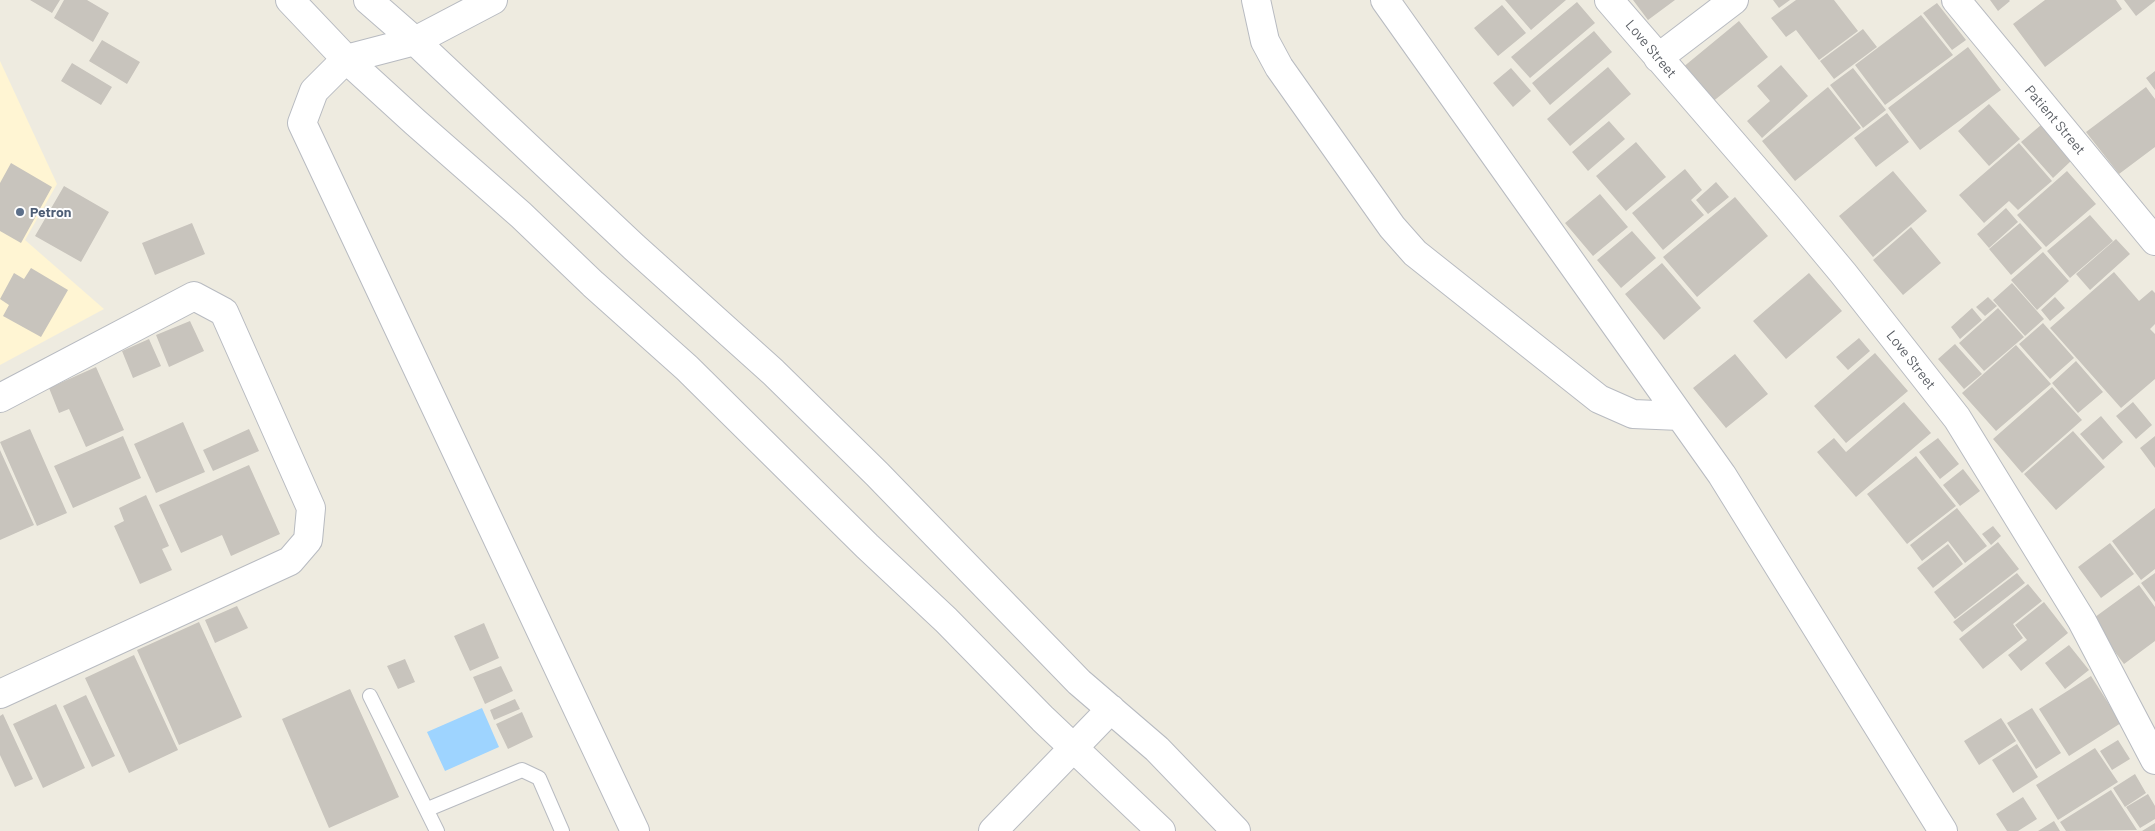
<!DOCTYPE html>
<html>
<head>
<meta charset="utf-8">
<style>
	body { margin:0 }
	canvas { display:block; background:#eeebe0 }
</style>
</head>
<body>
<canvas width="2155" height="831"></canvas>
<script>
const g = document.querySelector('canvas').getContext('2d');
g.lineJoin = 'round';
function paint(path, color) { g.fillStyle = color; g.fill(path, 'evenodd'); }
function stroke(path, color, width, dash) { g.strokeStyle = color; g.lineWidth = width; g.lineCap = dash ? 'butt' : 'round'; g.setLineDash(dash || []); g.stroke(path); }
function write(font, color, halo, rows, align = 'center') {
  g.font = font + ' Barlow,sans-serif'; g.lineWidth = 4; g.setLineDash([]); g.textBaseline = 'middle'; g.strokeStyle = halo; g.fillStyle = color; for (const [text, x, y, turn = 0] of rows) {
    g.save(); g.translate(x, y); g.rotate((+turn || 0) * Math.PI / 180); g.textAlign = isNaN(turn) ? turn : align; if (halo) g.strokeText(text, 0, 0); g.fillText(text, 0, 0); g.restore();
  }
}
paint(new Path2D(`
	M0 61 57 184 25 240 104 309 0 365Z`), '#fff5d3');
paint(new Path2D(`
	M482 708 499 747 445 771 427 732Z`), '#9ed4ff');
paint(new Path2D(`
	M30 0H60L52 13Z
	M64 0H87L109 13 93 42 54 18Z
	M1505 0H1566L1531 30Z
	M1633 0H1675L1648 20Z
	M1773 0H1790L1779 8Z
	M1796 0H1834L1858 31 1819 60 1796 30 1786 37 1771 18Z
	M1990 0H2009L2010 1 1998 11Z
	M2045 0H2116L2122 9 2045 67 2013 24Z
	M2124 0H2155V1L2136 16Z
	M1577 2 1595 23 1530 78 1511 57Z
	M1937 3 1966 40 1952 50 1923 13Z
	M1502 5 1526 33 1498 56 1474 28Z
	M1921 15 1953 55 1885 105 1855 65Z
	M1739 21 1768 57 1711 103 1682 68Z
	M1863 29 1877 47 1834 79 1820 61Z
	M1594 31 1612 52 1550 105 1532 83Z
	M102 40 140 62 127 84 89 61Z
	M1968 47 2001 90 1920 150 1888 108Z
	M72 63 112 87 101 105 61 81Z
	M1781 65 1808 96 1762 138 1747 121 1770 101 1757 86Z
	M1608 67 1631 94 1570 146 1547 119Z
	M1511 68 1531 91 1513 107 1493 83Z
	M1853 68 1886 110 1863 128 1830 85Z
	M2155 71V90L2146 78Z
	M1828 87 1861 128 1795 181 1762 141Z
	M2146 87 2155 99V147L2119 174 2086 132Z
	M1989 104 2020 139 1989 166 1958 131Z
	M1887 113 1909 142 1876 167 1854 138Z
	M1609 121 1625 139 1588 171 1572 152Z
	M2041 125 2072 160 2053 178 2021 142Z
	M1636 142 1666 177 1626 211 1596 176Z
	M2019 143 2052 181 2018 210 2009 201 1984 223 1959 195Z
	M11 163 52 187 21 243 0 231V183Z
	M1685 169 1702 190 1691 200 1704 215 1663 250 1632 213Z
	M1893 171 1927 211 1873 257 1839 216Z
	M2067 171 2096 204 2046 247 2017 215Z
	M1716 182 1729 197 1708 214 1696 200Z
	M64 186 109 212 81 262 35 236Z
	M1600 194 1628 227 1593 256 1565 223Z
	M1735 197 1768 236 1697 297 1663 257Z
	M2006 208 2018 222 1989 248 1977 234Z
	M2090 215 2113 241 2070 278 2047 251Z
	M192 223 205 254 155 275 142 243Z
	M2020 223 2042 248 2011 275 1989 249Z
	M1911 227 1941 263 1903 295 1873 260Z
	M1632 231 1656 258 1621 288 1597 260Z
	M2116 239 2130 254 2090 290 2076 274Z
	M2043 252 2069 281 2037 310 2011 280Z
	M1662 263 1701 308 1664 340 1625 294Z
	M31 268 68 290 41 337 3 316 9 305 0 299 14 273 24 279Z
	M2114 272 2139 301 2152 290 2155 293V324L2150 329 2155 334V379L2121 408 2050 328Z
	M1809 273 1842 311 1786 359 1753 321Z
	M2012 283 2044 319 2025 336 1993 300Z
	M1988 297 1997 306 1985 316 1976 307Z
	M2055 297 2065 308 2050 321 2041 310Z
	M1972 308 1982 320 1960 339 1951 327Z
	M1998 308 2024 337 1984 371 1959 343Z
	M190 321 204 351 169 367 156 335Z
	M2043 323 2074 358 2050 379 2019 344Z
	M1859 338 1870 351 1848 370 1836 357Z
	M149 339 161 366 133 378 122 351Z
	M1955 344 1982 374 1964 389 1938 359Z
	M2016 345 2051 384 1996 431 1962 393Z
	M1875 353 1908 391 1846 443 1814 406Z
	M1735 354 1768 394 1726 428 1693 388Z
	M2076 361 2103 392 2078 413 2052 383Z
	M96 367 124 430 86 447 69 409 59 413 49 388Z
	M2052 387 2082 420 2022 473 1993 439Z
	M1904 402 1931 433 1856 497 1817 452 1834 438 1846 452Z
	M2133 402 2152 425 2136 439 2116 416Z
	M2101 416 2123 442 2103 460 2080 434Z
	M183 422 205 472 156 493 134 444Z
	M30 429 67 513 37 526 0 442Z
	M249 429 259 451 213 471 203 450Z
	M2073 431 2105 467 2056 510 2024 474Z
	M123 436 141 478 73 508 54 466Z
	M2155 436V468L2140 448Z
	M1938 438 1959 464 1940 479 1919 452Z
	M0 450 34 525 0 540Z
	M1916 456 1956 506 1907 544 1867 494Z
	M249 465 280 534 231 556 222 535 181 553 159 505Z
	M1963 469 1980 491 1960 506 1943 485Z
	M146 495 169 546 162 549 172 570 140 584 114 526 124 521 119 508Z
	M1957 508 1987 546 1965 563 1948 541 1922 561 1910 545Z
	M2155 508V569L2141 580 2112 541Z
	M1993 526 2001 536 1991 545 1982 534Z
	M1998 542 2019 569 1955 619 1934 592Z
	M2110 543 2134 574 2101 598 2078 567Z
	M1948 544 1963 564 1933 588 1917 568Z
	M2017 573 2025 583 1962 632 1953 622Z
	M2155 573V602L2141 583Z
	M2028 584 2042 601 2013 624 2023 638 1983 669 1959 639Z
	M2139 585 2155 607V641L2124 664 2091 620Z
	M2044 602 2068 633 2021 671 2008 655 2027 640 2015 625Z
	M237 606 248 628 215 643 205 620Z
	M199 622 242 717 179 745 137 650Z
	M484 623 499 658 470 671 454 636Z
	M2069 645 2089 670 2065 689 2045 663Z
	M134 655 178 750 129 773 85 678Z
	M405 659 415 682 398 689 387 666Z
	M501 666 513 691 485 704 473 677Z
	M2091 676 2121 723 2069 756 2039 709Z
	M350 689 399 797 329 828 282 719Z
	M86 695 115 756 92 767 63 706Z
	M515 699 520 709 494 720 490 710Z
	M56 704 85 768 43 788 13 724Z
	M2032 708 2061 753 2036 769 2007 723Z
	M522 712 533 737 508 749 496 724Z
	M3 714 33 779 15 787 0 755V716Z
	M2001 718 2016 741 1979 765 1964 741Z
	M2118 740 2130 759 2112 770 2100 751Z
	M2017 744 2038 777 2013 793 1992 760Z
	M2095 748 2118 782 2058 820 2036 785Z
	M2135 774 2146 793 2125 807 2113 788Z
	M2111 790 2137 830 2066 831 2060 822Z
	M2148 794 2155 806V819L2140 828 2126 807Z
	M2023 797 2037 819 2018 831H2007L1996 814Z
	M2054 821 2060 831H2038Z
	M2155 823V831H2142Z`), '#c8c4bd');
const lane = new Path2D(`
	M370 696 437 831
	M428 809 522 770 539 778 562 831`);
const street = new Path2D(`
	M290 0 346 59 415 122 521 215 593 284 687 368 867 546 946 620 1043 719 1161 831
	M368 0 415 41 634 247 773 372 877 474 1079 682 1157 749 1236 831
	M493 0 415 41 346 59 314 91 302 123 635 831
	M1256 0 1265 41 1279 67 1392 227 1415 253 1599 399 1633 414 1680 416
	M1385 0 1722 475 1943 831
	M1609 0 1788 207 1843 273 1957 418 2082 621 2155 760
	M1956 0 2155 241
	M1658 58 1734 0
	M0 398 194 296 224 312 311 508 308 540 290 561 0 694
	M993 831 1111 709`);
stroke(lane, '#b8bbc1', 16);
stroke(street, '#b8bbc1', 30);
stroke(lane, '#fff', 14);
stroke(street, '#fff', 28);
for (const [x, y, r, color] of [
	[20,212,5,"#5c6f8a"]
]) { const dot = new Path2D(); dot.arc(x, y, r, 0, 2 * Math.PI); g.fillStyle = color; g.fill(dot); stroke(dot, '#fff', 2); }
write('14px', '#595d63', '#fff', [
	["Love Street",1651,49,50],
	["Patient Street",2055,120,50],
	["Love Street",1911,360,52]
]);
write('bold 14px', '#4e5e75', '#fff', [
	["Petron",30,212]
], 'left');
</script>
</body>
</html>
